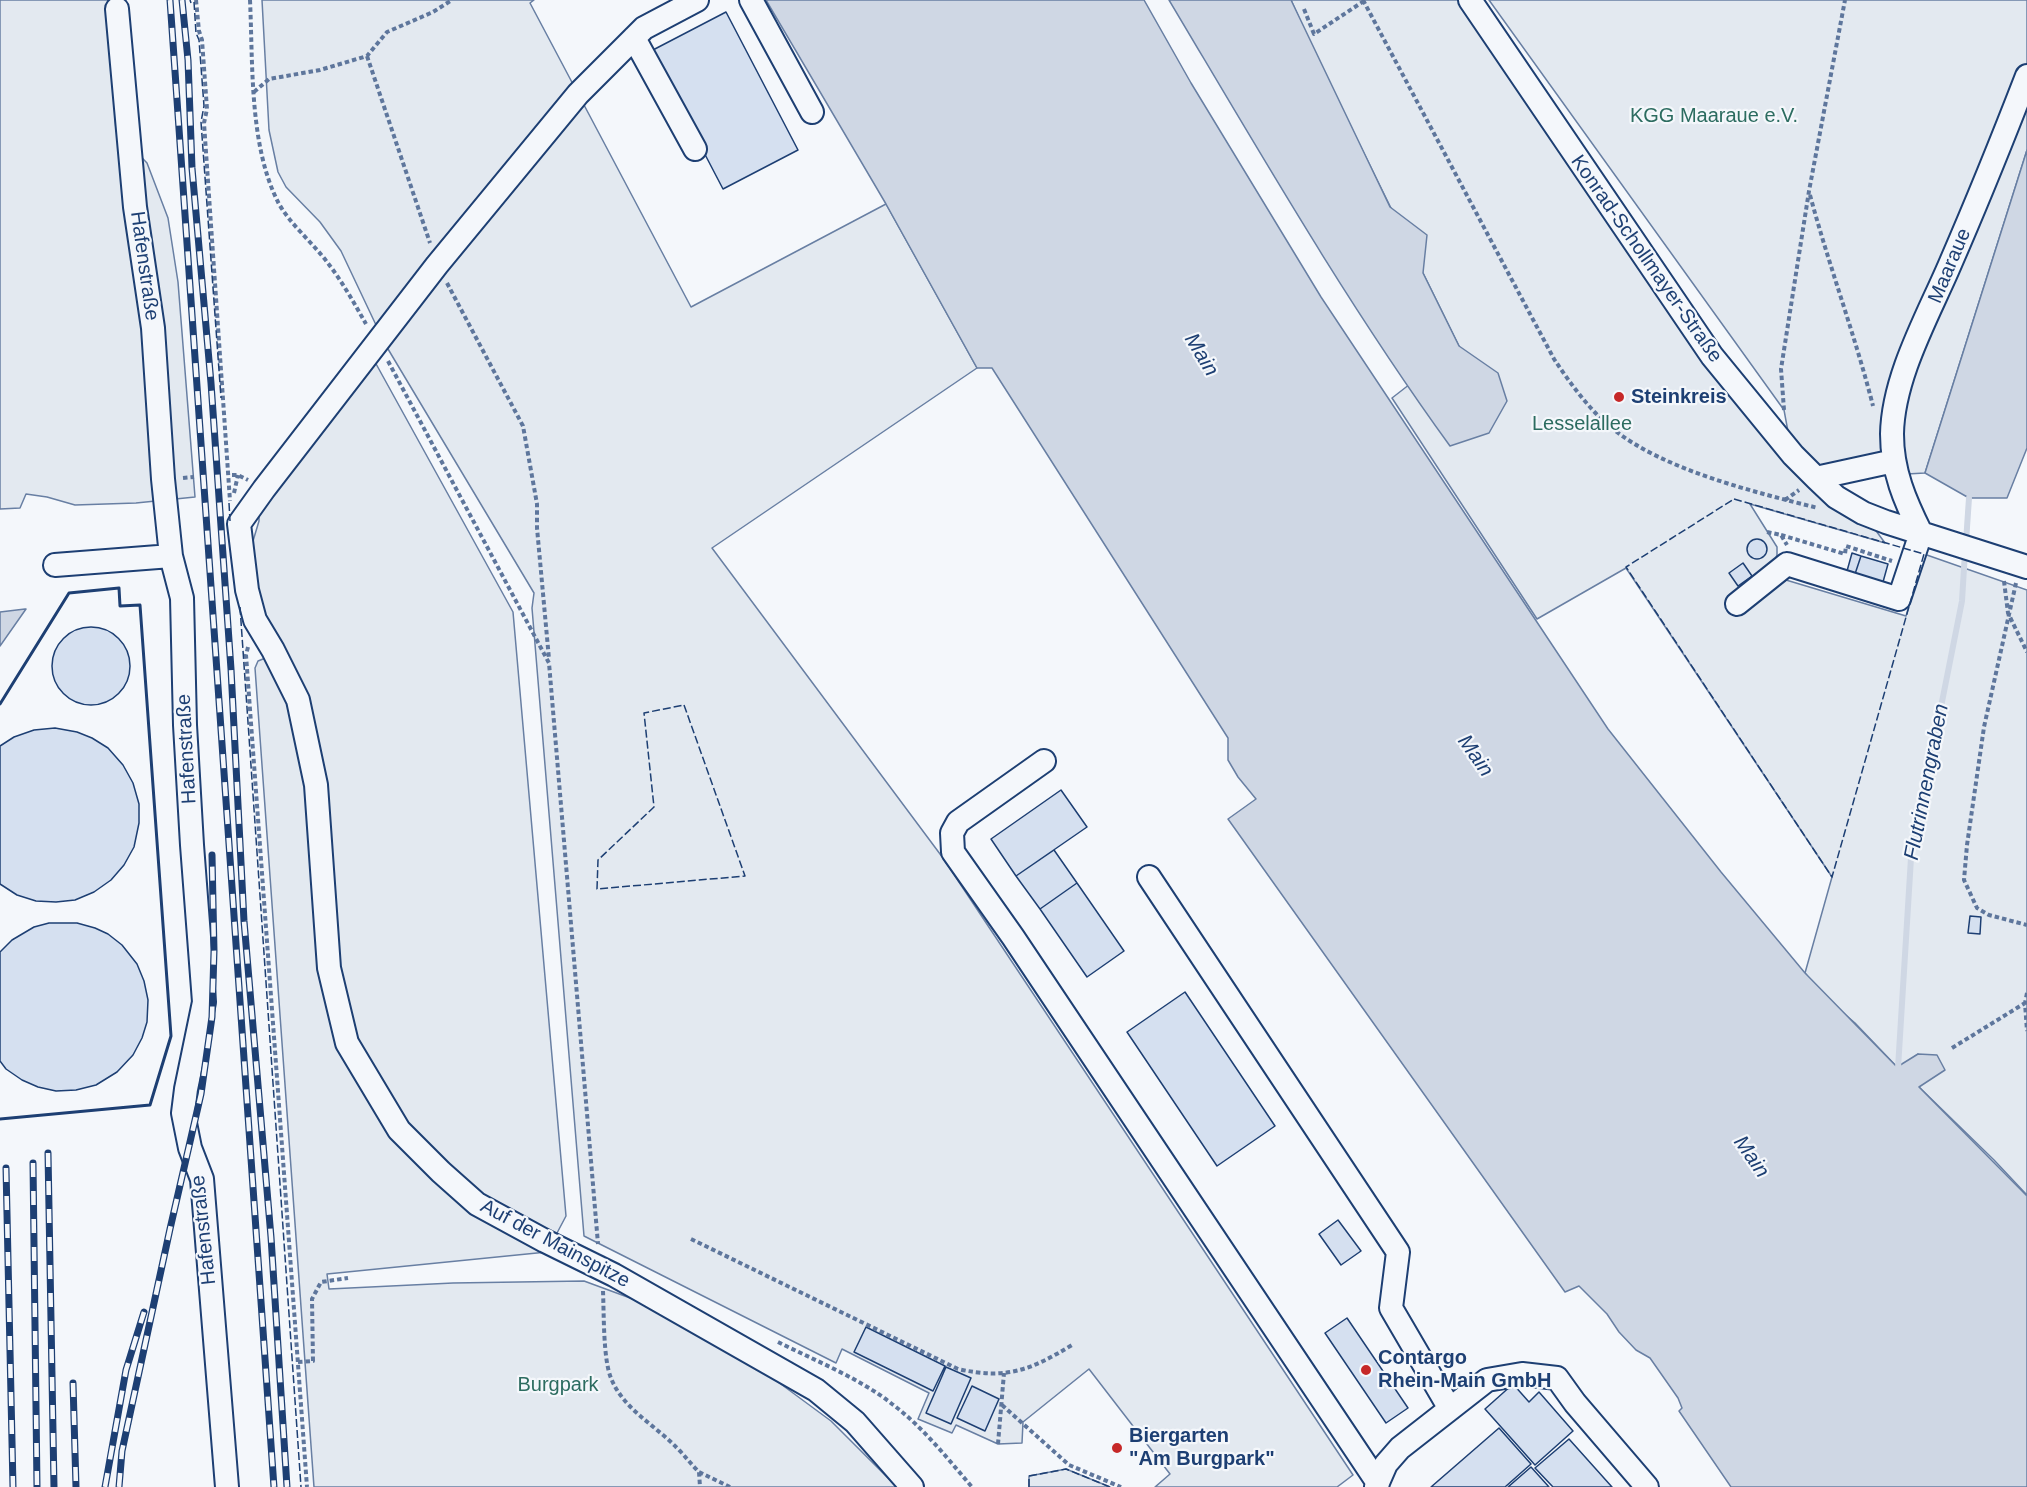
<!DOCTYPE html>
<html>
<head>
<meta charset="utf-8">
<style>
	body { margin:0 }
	canvas { display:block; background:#f4f7fb }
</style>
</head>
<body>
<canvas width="2027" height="1487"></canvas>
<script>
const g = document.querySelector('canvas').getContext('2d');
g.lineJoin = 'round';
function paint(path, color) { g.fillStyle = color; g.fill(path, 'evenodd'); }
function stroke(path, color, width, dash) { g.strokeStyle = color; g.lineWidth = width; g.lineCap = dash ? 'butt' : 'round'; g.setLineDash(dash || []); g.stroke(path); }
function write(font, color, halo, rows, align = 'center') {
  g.font = font + ' Arial,sans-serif'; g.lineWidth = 4.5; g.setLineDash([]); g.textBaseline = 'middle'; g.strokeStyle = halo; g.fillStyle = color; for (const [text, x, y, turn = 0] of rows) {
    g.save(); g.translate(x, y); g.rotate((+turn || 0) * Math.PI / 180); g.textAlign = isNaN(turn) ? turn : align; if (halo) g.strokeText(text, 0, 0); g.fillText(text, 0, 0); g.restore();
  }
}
const green = new Path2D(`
	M0 0H108L116 131 147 163 168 218 178 282 195 497 136 503 75 505 47 497 26 494 20 508 0 509Z
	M262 0H534L530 3 691 307 886 204 977 368 712 548 943 858 1353 1475 1337 1487H1155L1170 1474 1089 1369 1023 1422 1022 1443 998 1444 956 1425 952 1433 918 1419 929 1393 842 1349 836 1363 584 1236 532 608 534 593 385 344 341 251 320 222 286 187 278 172 269 130Z
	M1291 0H1470L1792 453 1784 410 1489 0H2027V150L1925 473 1816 479 1863 513 1885 543 1750 504 1777 547V555L1770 573 1725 603 1732 614 1786 580 1906 616 1924 554 2027 590V1195L1994 1160 1919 1087 1918 1054 1898 1068 1855 1023 1820 993 1805 973 1832 877 1626 568 1537 619 1392 398 1459 346 1316 56Z
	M375 362 513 612 566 1216 547 1252 327 1274 329 1289 453 1283 584 1281 641 1302 755 1365 831 1421 897 1487H314L255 668 258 661 268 657 265 618 256 588 250 551 259 521V507Z
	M1066 1469 1110 1487H1029V1476Z`);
paint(green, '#e3e9f0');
stroke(green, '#687fa3', 1.5);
const water = new Path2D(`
	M766 0H1144L1191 83 1321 297 1608 729 1721 872 1805 973 1897 1067 1918 1054 1937 1055 1945 1070 1919 1087 2027 1196V1487H1731L1679 1411 1682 1408 1678 1398 1650 1358 1636 1350 1619 1332 1607 1314 1579 1286 1565 1292 1228 819 1256 799 1238 777 1228 760V738L992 368H977L886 204Z
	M1169 0H1291L1390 207 1427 235 1423 273 1459 346 1498 373 1507 401 1489 433 1450 446C1347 304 1259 151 1169 0Z
	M2027 150V448L2007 498H1969L1925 473Z
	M25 609H26L0 646V612Z`);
paint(water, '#cfd7e4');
stroke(water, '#687fa3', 1.5);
stroke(new Path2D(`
	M1966 542 1969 498
	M1898 1068 1911 858 1962 601 1965 552`), '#cfd7e4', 6);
const building = new Path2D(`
	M726 12 798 150 723 189 651 51Z
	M1747 549a10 10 0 1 1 20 0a10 10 0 1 1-20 0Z
	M1852 553 1861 556 1855 574 1847 571Z
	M1861 556 1888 564 1883 582 1855 574Z
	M1743 563 1752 576 1738 586 1729 573Z
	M52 666a39 39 0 1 1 78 0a39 39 0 1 1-78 0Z
	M55 728 77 732 92 738 108 748 123 765 133 783 139 804V823L134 847 124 865 111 880 94 892 75 900 56 902 36 901 17 895 0 884V746L14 737 34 730Z
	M1061 790 1087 827 1016 876 991 839Z
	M1054 850 1077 883 1040 909 1016 876Z
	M1077 883 1124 951 1087 977 1040 909Z
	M1970 916 1981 917 1980 934 1968 933Z
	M49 923H77L95 928 108 934 122 945 137 964 144 981 148 1000 147 1022 142 1038 133 1055 117 1072 96 1085 76 1090 56 1091 38 1087 22 1080 6 1069 0 1061V952L12 940 34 927Z
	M1185 992 1275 1126 1217 1166 1127 1032Z
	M1338 1220 1361 1251 1341 1265 1319 1234Z
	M1347 1318 1408 1408 1386 1423 1325 1333Z
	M866 1327 945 1366 933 1391 854 1352Z
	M946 1367 971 1378 951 1424 926 1413Z
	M1513 1384 1529 1402 1539 1392 1573 1431 1535 1465 1485 1409Z
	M972 1386 999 1399 985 1431 957 1418Z
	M1499 1428 1531 1464 1505 1487H1431Z
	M1569 1439 1612 1487H1553L1535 1468Z
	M1531 1467 1549 1487H1508Z`);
paint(building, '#d5e0f0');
stroke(building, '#1d3f73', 1.5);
const minor = new Path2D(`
	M697 0 644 28 578 94 437 265 264 489 239 524 247 590 255 620 273 650 298 700 316 785 329 968 347 1043 399 1130 441 1172 477 1204 545 1241 614 1275 816 1390 855 1422 912 1487
	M751 0 812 112
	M1470 0 1712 356 1793 455 1816 478 1836 497 1863 513 1886 522 2027 567
	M117 9 135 207 153 328 163 479 171 556 182 598 185 725 192 845 204 1002 186 1089 183 1113 190 1148 202 1179 227 1487
	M634 38 695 149
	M1816 478 1894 461
	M55 565 171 556
	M1737 604 1787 564 1899 599 1921 533C1905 501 1892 471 1892 434 1893 376 1929 314 1951 262 1978 200 2003 138 2027 76
	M1044 761 958 822 952 833 953 852 1013 937 1378 1483
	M1149 877 1398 1252 1391 1308 1450 1409
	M1376 1487 1386 1464 1400 1448 1487 1380 1522 1374 1557 1378 1575 1403 1647 1487`);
stroke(minor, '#1d3f73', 26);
stroke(new Path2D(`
	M196 0 199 31 202 40 207 109 204 123 230 501
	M250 0C253 63 249 145 278 202 288 222 313 243 327 262 342 281 354 303 366 324
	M1363 0 1554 359C1570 383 1590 411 1613 429 1664 470 1754 492 1818 508
	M1304 9 1314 34 1364 1
	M367 56 430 243
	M254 92 269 79 320 70 367 56 387 32 433 12 452 0
	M1810 195C1829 266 1855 335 1873 406
	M447 283 523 426 537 504V528L549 659
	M388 361 549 663 598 1244
	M1784 410 1781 369 1809 191 1845 0
	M232 475H238L248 480
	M183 478 194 477
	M234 493 238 475
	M1785 500 1799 490
	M1767 532 1781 535 1787 545
	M1781 535 1845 554 1846 546 1892 561
	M2004 581 2008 613 2027 652
	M2016 583 1984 727 1967 845 1964 880 1977 908 1989 915 2027 925
	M248 647 246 655 307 1487
	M2027 993 2025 1003 2027 1031
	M1952 1048 2025 1003
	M691 1239 958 1369C1006 1380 1031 1370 1072 1345
	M603 1291C604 1313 603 1359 611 1378 623 1409 655 1425 677 1448 685 1456 691 1464 699 1472L700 1487
	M778 1342C814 1360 861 1379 892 1404 923 1427 947 1458 972 1487
	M298 1362 313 1361 312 1299 321 1282 348 1278
	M1002 1405 1069 1465 1121 1487
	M998 1444 1004 1373
	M699 1472 730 1487`), '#5e769c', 4, [4.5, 3]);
stroke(minor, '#f4f7fb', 22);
const rail = new Path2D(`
	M170 0 274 1487
	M182 0 188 60 192 168 211 383 231 669 244 921 271 1237 287 1487
	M48 1153 54 1487
	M33 1163 37 1487
	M6 1168 13 1487
	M73 1383 76 1487
	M105 1487 126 1370 144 1312
	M119 1487 122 1451 170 1229 201 1094 212 1017 214 951 212 855`);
stroke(rail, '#1d3f73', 7);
stroke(rail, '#f4f7fb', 4.5, [14]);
stroke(new Path2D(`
	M190 0 191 3
	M194 2 196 33 199 40 204 106 201 122 221 398
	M1734 499 1924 554 1832 877 1626 567Z
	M229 503 230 521
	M240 607 301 1487
	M684 705 745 876 597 889 598 860 654 807 644 713Z
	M1029 1487V1476L1066 1469 1110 1487`), '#1d3f73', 1.5, [8, 3]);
stroke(new Path2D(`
	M0 704 69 593 119 588 120 606 140 605 171 1036 150 1105 0 1119`), '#1d3f73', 3);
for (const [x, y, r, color] of [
	[1619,397,6,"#c62828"],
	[1366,1370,6,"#c62828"],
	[1117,1448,6,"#c62828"]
]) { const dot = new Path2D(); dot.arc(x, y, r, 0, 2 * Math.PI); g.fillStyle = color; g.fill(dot); stroke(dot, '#f4f7fb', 2); }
write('20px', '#2c6c60', '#f4f7fb', [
	["KGG Maaraue e.V.",1714,116],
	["Lesselallee",1582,424],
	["Burgpark",558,1385]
]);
write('20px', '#1d3f73', '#f4f7fb', [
	["Konrad-Schollmayer-Straße",1646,259,55],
	["Hafenstraße",144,266,82],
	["Maaraue",1950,266,-67],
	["Hafenstraße",187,749,-93],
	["Hafenstraße",204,1230,-96],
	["Auf der Mainspitze",555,1244,28]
]);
write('bold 20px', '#1d3f73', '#f4f7fb', [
	["Steinkreis",1631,397],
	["Contargo",1378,1358],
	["Rhein-Main GmbH",1378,1381],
	["Biergarten",1129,1436],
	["\"Am Burgpark\"",1129,1459]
], 'left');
write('italic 21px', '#1d3f73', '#f4f7fb', [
	["Main",1201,355,59],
	["Main",1475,756,55],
	["Flutrinnengraben",1927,782,-79],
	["Main",1751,1157,55]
]);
</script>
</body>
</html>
